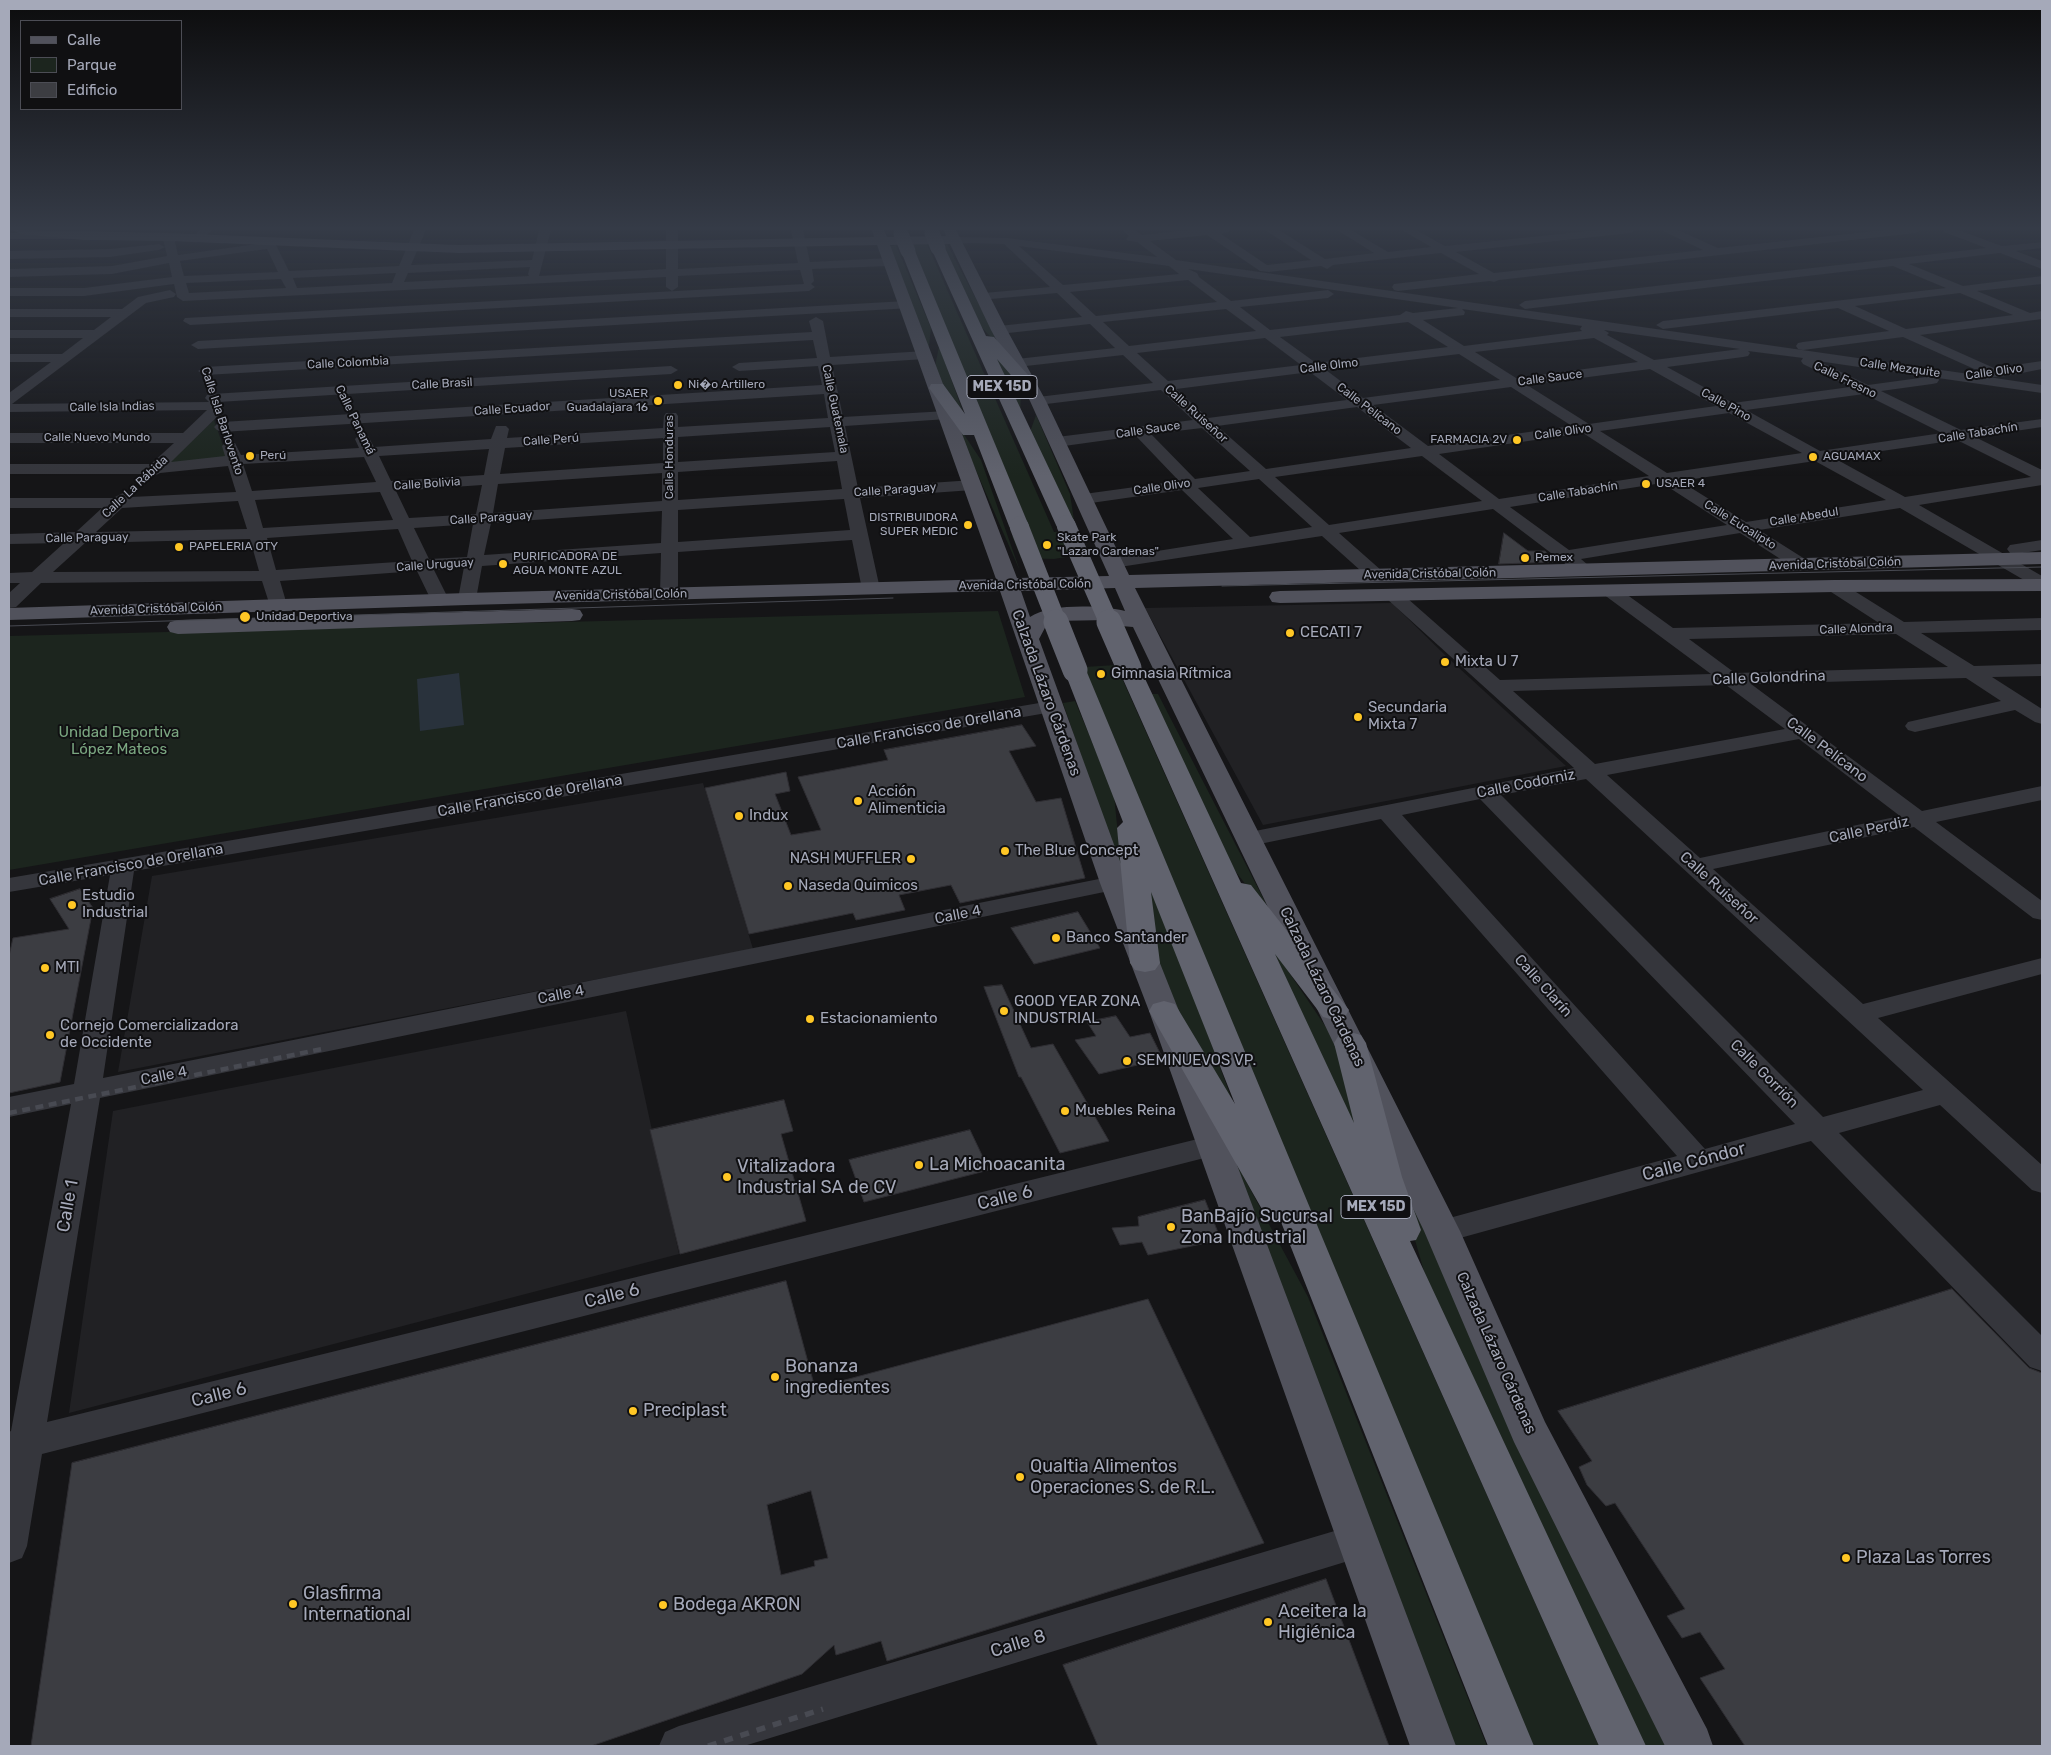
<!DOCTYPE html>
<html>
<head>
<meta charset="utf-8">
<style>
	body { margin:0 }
	#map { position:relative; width:2051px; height:1755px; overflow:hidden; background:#151517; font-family:Rubik,sans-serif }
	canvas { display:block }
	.frame { position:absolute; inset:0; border:10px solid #a5a9b9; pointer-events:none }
	.legend { position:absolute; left:20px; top:20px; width:162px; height:90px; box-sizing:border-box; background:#101012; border:1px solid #4c4d55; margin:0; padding:6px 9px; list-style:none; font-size:15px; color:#a5a9b9 }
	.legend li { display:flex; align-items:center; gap:10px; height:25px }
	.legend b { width:25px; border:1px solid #4c4d55 }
</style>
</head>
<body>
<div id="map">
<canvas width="2051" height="1755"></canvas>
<div class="frame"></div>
<ul class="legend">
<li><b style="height:6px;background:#51525c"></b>Calle</li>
<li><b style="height:14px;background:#1c251e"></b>Parque</li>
<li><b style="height:14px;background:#3c3d42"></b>Edificio</li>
</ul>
</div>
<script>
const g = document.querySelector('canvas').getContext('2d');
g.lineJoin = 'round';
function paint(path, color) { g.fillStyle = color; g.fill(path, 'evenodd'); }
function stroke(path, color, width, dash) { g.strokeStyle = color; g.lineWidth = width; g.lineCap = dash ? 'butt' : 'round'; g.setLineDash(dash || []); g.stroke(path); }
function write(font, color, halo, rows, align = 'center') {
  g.font = font + ' Rubik,sans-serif'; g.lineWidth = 4; g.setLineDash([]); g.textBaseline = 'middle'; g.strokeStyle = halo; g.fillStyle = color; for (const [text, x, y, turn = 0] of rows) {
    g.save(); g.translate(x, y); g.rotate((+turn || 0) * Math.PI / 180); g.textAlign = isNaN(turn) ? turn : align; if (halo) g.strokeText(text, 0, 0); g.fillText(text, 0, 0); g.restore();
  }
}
paint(new Path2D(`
	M1392 603 1447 657 1566 766 1263 825 1145 608Z
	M703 783 753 949 118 1072 152 876Z
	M626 1011 679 1254 69 1413 113 1111Z`), '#212124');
paint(new Path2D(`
	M927 244 1054 532 1073 531 1083 554 1054 559 1021 558 1012 536 1032 534 911 245Z
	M942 244H947L1003 350 972 317Z
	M896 245 931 328 928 354 888 246Z
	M939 346 966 420 934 372Z
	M987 346 1009 367 1021 391 1020 418Z
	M1036 415 1070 494 1076 533 1030 432Z
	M953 418 981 460 1020 571Z
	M214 420 227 457 168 464Z
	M998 611 1025 697 9 870V636Z
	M1116 665 1599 1746H1531L1084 667Z
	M1147 694H1158L1277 925 1222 854Z
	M1075 701 1114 795 1122 875 1063 703Z
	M1143 860 1254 1159 1155 967Z
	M1249 913 1344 1054 1386 1212Z
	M1387 1143 1667 1746H1636L1443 1337Z
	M1226 1144 1308 1297 1487 1746H1452L1431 1705Z`), '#1c251e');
paint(new Path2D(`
	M459 673 464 725 420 731 417 679Z`), '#29323c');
const building = new Path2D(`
	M1504 533 1528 551H1545L1554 562 1499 564Z
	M1022 725 1036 746 1009 751 1036 802 1061 798 1085 878 960 903 951 885 899 895 905 910 856 920 853 913 749 934 705 788 786 772 790 791 775 794 791 835 821 830 798 777 888 760 884 750Z
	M80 889 93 908 60 1082 9 1093V956L13 938 69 929 50 899Z
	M1078 912 1100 948 1034 964 1011 928Z
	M1002 985 1031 1048 1053 1044 1109 1141 1060 1153 1021 1077H1019L984 987Z
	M1116 1016 1130 1037 1150 1033 1163 1059 1099 1074 1075 1040 1096 1036 1087 1022Z
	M784 1100 793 1131 781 1134 806 1221 680 1254 650 1130Z
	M970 1130 989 1170 864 1202 849 1160Z
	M1205 1200 1221 1240 1148 1255 1142 1242 1120 1245 1112 1228 1139 1226 1138 1217Z
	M786 1281 815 1388 1148 1299 1264 1543 887 1661 881 1641 836 1655 834 1645 802 1674 591 1746H31L72 1463ZM811 1491 828 1558 814 1561 815 1566 781 1575 767 1505Z
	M1952 1289 2029 1368 2042 1373V1746H1745L1700 1678 1725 1669 1700 1632 1682 1638 1667 1616 1685 1609 1615 1503 1606 1506 1587 1485 1579 1467 1592 1461 1558 1411Z
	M1326 1579 1389 1746H1098L1063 1665Z`);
paint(building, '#3c3d42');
stroke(building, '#2f2e33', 1);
paint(new Path2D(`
	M200 230H212L202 240H194L192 238Z
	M414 230H426L411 265 532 260 539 230H551L539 276 666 269V230H678V269L798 263 791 230H803L810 262 890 258 896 262 890 266 812 269 814 281 811 284 815 287 809 291 190 325 183 321 185 318 804 284 800 270 678 276V287L672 291 666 287V277L183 301 177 297 174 284 84 296H9V288H84L172 277 169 263 112 274 9 277V269L112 266 167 256 165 247 159 250 110 257 9 259V251L110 249 159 244 165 247 162 237 168 234 174 237 178 255 271 242 275 243 289 271 399 266ZM267 249 278 272 184 276 180 261ZM530 267 528 274 529 276 404 282 408 273ZM396 273 392 283 297 288 293 278ZM281 279 286 288 189 293 186 283Z
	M1122 230H1135L1142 235 1190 230H1230L1228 232 1221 234 1267 265 1311 260 1265 230H1279L1325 259 1374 253 1337 230H1351L1388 252 1431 247 1402 230H1416L1445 246 1599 230H1636L1630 233 1456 252 1494 273 1703 250 1665 232 1663 230H1678L1718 248 1885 230H1921L1915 233 1499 280 1494 282 1490 281 1398 291 1394 290 1392 287 1394 284 1479 274 1441 253 1333 265 1327 269 1321 266 1269 272 1260 271 1207 235 1150 241 1176 260 1983 376 1981 372 1903 337 1803 350 1798 349 1796 346 1798 343 1803 342 1889 331 1838 308 1663 329 1656 325 1663 321 1946 288 1893 266 1525 309 1519 305 1525 301 1986 248 1944 232 1942 230H1958L2002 246 2042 242V248L2016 251 2042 261V269L2000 253 1909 264 1963 286 2042 276V284L1977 291 2030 313 2042 311V319L1920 335 1994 368 2042 361V369C2024 372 2005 378 1988 377L2042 385V393L1938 378 1939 380 1937 383 1932 384 1881 391 1961 430 2042 419V427L1975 437 2042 470V485L1919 505 2042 576V588L2036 587 1900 508 1759 530 1808 561 1811 565 1808 569 1802 570 1796 569 1740 533 1581 559 1595 571 1592 575 1586 576 1580 575 1493 509 1339 533 1382 571 1385 575 1382 579 1376 580 1370 579 1322 536 1113 568 1107 567 1104 563 1107 559 1113 558 1233 539 1182 490 1084 504 1078 502 1076 499 1078 496 1084 494 1179 481 1136 436 1057 447 1052 445 1049 442 1052 439 1057 437 1193 420 1161 390 1038 405 1033 404 1031 401 1033 398 1038 397 1153 383 1123 355 1017 367 1012 366 1010 363 1017 359 1115 348 1090 324 999 334 994 333 992 330 994 327 999 326 1082 317 1057 293 980 300 978 297 980 294 984 293 1050 287 1004 244 955 243 949 240 955 237 1007 238 1157 257 1137 242 1128 241 1126 239 1129 236ZM1019 246 1169 266 1179 274 1063 285ZM1188 269 1458 308 1413 313 1406 311 1400 315 1270 330 1240 307 1328 298 1334 294 1328 290 1231 301 1199 277 1197 273ZM1188 280 1217 302 1096 316 1070 292ZM1960 293 2013 315 1906 329 1855 306ZM1226 309 1256 331 1129 346 1103 322ZM1462 309 1582 326 1580 329 1582 331 1464 346 1423 320 1464 315 1465 312ZM1408 322 1448 347 1316 363 1280 337ZM1604 330 1740 349 1654 360 1607 335 1609 333ZM1265 338 1301 365 1168 381 1137 353ZM1594 338 1638 362 1516 378 1475 352ZM1748 351 1803 358 1801 361 1803 364 1850 387 1733 403 1667 367 1743 357 1748 356 1750 353ZM1459 354 1500 380 1363 398 1326 370ZM1818 361 1927 377 1868 385ZM1650 369 1716 406 1589 424 1527 385ZM1310 372 1347 400 1208 418 1176 389ZM1511 387 1572 426 1428 446 1373 405ZM1864 394 1942 433 1820 451 1746 410ZM1357 407 1411 448 1266 469 1217 426ZM1729 413 1802 453 1667 473 1600 431ZM1202 428 1250 471 1195 479 1151 434ZM1583 433 1649 476 1499 499 1439 454ZM1957 440 2031 477 1905 497 1834 458ZM1422 456 1482 501 1329 525 1275 477ZM1815 461 1886 500 1746 522 1680 481ZM1259 479 1312 527 1250 537 1198 488ZM1662 483 1727 525 1569 550 1510 507Z
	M9 233H72L78 236 72 239H9Z
	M170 290 176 294 174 297 146 303 12 404 209 402 205 398 207 395 212 394 671 366 678 370 671 374 218 402 223 406 221 413 171 462 225 456 222 446 225 443H235L241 455 359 448 355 439 358 436H368L374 447 491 439 496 426H506L509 429 507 438 663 428 664 416 666 413H676L678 416V427L828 418 824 394 222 432 217 430 214 427 217 424 222 422 822 385 818 366 739 371 732 367 739 363 817 358 813 340 205 375 198 371 205 367 812 332 809 321 816 317 823 321 830 357 925 351 932 355 925 359 832 365 843 417 947 411 952 412 954 415 952 418 947 419 845 426 858 488 973 480 979 482 981 485 979 488 973 490 860 498 880 589 877 593 871 594 865 593 862 589 852 540 678 552V594L675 598 669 599 663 598 660 594 661 553 482 566 476 599 474 603 467 605 460 603 458 599 464 567 434 570 449 600 447 604 440 606 433 604 431 600 417 571 280 581 287 605 285 609 278 611 271 609 262 581 41 583 16 607 9 608V593L20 583H9V573L32 572 64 543 9 544V534L76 532 102 508H9V498H113L123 493 129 495 131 497 236 492 228 466 160 473 152 477 145 474H9V464H151L174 443H9V433H183L207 410 9 412V393L51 362H9V354H62L83 338H9V330H94L111 317H9V309H122L138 297ZM830 427 835 452 678 462V437ZM663 438V463L500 474 505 448ZM489 449 484 475 391 481 379 456ZM364 457 376 482 252 491 243 464ZM837 461 842 489 678 500V472ZM662 473V501L493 513 498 484ZM482 485 476 514 409 518 396 491ZM380 492 393 520 263 528 255 500ZM844 499 850 530 678 542V510ZM238 501 247 529 96 532 122 508ZM662 511 661 543 484 555 491 523ZM473 524 467 557 429 559 414 528ZM398 529 412 561 276 570 267 538ZM250 539 259 571 53 572 85 543Z
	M906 301 911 302 912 305 911 308 198 349 191 345 198 341Z
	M2042 540V550L2016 554 2010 553 2007 549 2010 545Z
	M1834 581 1840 582 1904 622 2042 618V630L1921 633 1974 666 2042 664V676L1992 677 2042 709V724L2035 722 2015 710 1915 732 1908 730 1905 726 1908 722 2001 701 1966 678 1751 684 1922 811 2042 786V800L1936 822 2042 901V920L2033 918 1914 827 1713 869 1863 1004 2042 958V974L1878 1018 2042 1165V1193L2032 1190 1940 1105 1839 1133 2042 1336V1371L2030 1367 1811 1141 1442 1243 1431 1239 1427 1231 1431 1223 1677 1156 1381 819 1250 846 1242 844 1238 839 1242 834 1250 832 1574 768 1387 599 1384 595 1387 591 1393 590 1399 591 1500 680 1711 674 1603 594 1600 590 1603 586 1609 585 1615 586 1673 628 1879 623 1828 590 1825 586 1828 582ZM1896 634 1948 667 1735 673 1689 639ZM1726 685 1785 729 1595 764 1513 691ZM1799 739 1900 816 1700 858 1607 775ZM1586 779 1923 1090 1823 1117 1501 795ZM1480 799 1795 1124 1705 1149 1402 815Z
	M1051 701 1058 703 1061 707 1058 711 134 871 103 1078 1114 876 1122 878 1126 883 1122 888 1114 890 100 1098 47 1422 1214 1135 1224 1139 1228 1146 1224 1153 42 1454 27 1546 22 1558 9 1563V1432L11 1431 71 1104 9 1117V1097L74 1084 110 875 9 892V878Z
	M1358 1524 1371 1529 1376 1541 1371 1553 1358 1558 744 1746H659L665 1732 679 1726Z`), '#35363c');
paint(new Path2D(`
	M13 230 168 233 459 245 874 237 872 230H884L887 237 946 236 944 230H956L1007 330 1046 401 1129 575 2042 552V564L1135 588 1460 1231 1545 1422 1707 1729 1713 1746H1665L1514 1442 1424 1231 1133 627 1121 626 1108 620 1053 621 1047 624 1039 639 1128 883 1179 1011 1456 1746H1410L1149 1011 1100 883 1000 591 467 605 9 620V608L467 593 996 579 877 245 459 253 168 241 84 240 20 234ZM950 244 991 330 1030 401 1109 576 1017 578 890 245ZM1115 588 1125 611C1103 605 1049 603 1030 617L1021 591Z
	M2042 579V591L1834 592 1280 603 1272 602 1269 597 1272 592 1280 591 1834 580Z
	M572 609 580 610 583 615 580 620 572 621 178 634 170 632 167 627 170 622 178 620Z`), '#51525c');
paint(new Path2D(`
	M938 244 945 248 986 336 994 337 1037 385 1035 389H1023L997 359 1076 525 1073 529 1066 531 1059 529 1056 525 931 248Z
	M908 247 915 251 1029 526 1026 530 1019 532 1012 530 1009 526 974 435H963L929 388 931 384H943L965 414 901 251Z
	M1129 661 1137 663 1140 668 1241 883 1251 885 1349 1010 1345 1017 1334 1020 1323 1017 1275 954 1354 1123 1334 1043 1339 1035 1350 1032 1361 1035 1366 1043 1402 1177 1421 1230 1416 1240 1410 1241 1646 1746H1599L1118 668 1121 663Z
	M1075 663 1083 665 1086 670 1534 1746H1488L1281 1222 1267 1218 1149 1011 1153 1004 1164 1001 1175 1004 1235 1104 1151 892 1160 963 1155 970 1145 972 1135 970 1130 963 1117 828 1123 822 1064 670 1067 665Z`), '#61636e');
stroke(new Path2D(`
	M1222 586 2042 567
	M9 626 893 598`), '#484a52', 1);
stroke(new Path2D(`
	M9 1113 322 1049`), '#484a52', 4.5, [8, 5.5]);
stroke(new Path2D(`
	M708 1746 823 1709`), '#484a52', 5.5, [9, 8]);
stroke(new Path2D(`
	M932 233 938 248
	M901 234 908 251`), '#61636e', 15);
stroke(new Path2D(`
	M1066 525 1109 623
	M1019 526 1057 623`), '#61636e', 19);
stroke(new Path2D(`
	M1056 622 1075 670
	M1109 622 1129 668`), '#61636e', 25);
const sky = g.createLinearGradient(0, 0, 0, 476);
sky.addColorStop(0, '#0c0c0d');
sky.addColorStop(0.48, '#353b47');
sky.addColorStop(1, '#353b4700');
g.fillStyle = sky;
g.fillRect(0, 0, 2051, 476);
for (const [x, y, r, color] of [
	[678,385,5,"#ffc725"],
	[658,401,5,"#ffc725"],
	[1517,440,5,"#ffc725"],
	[250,456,5,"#ffc725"],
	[1813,457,5,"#ffc725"],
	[1646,484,5,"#ffc725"],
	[968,525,5,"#ffc725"],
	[1047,545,5,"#ffc725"],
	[179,547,5,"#ffc725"],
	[1525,558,5,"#ffc725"],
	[503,564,5,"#ffc725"],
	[245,617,6,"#ffc725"],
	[1290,633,5,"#ffc725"],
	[1445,662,5,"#ffc725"],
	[1101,674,5,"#ffc725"],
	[1358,717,5,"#ffc725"],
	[858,801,5,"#ffc725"],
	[739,816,5,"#ffc725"],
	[1005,851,5,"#ffc725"],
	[911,859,5,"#ffc725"],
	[788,886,5,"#ffc725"],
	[72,905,5,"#ffc725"],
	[1056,938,5,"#ffc725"],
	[45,968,5,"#ffc725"],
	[1004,1011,5,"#ffc725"],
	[810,1019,5,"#ffc725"],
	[50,1035,5,"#ffc725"],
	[1127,1061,5,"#ffc725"],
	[1065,1111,5,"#ffc725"],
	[919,1165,5,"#ffc725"],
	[727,1177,5,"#ffc725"],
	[1171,1227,5,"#ffc725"],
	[775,1377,5,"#ffc725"],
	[633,1411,5,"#ffc725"],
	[1020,1477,5,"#ffc725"],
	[1846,1558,5,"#ffc725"],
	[293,1604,5,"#ffc725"],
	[663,1605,5,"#ffc725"],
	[1268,1622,5,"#ffc725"]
]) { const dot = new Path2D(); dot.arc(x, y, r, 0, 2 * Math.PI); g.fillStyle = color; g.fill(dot); stroke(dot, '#101012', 2); }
write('12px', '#a5a9b9', '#101012', [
	["Calle Colombia",348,363,-3],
	["Calle Olmo",1329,366,-7],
	["Calle Mezquite",1900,368,8],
	["Calle Olivo",1994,372,-8],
	["Calle Sauce",1550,378,-7],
	["Calle Fresno",1845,380,26],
	["Calle Brasil",442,384,-3],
	["Calle Pino",1726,405,29],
	["Calle Isla Indias",112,407,-1],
	["Calle Ecuador",512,409,-4],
	["Calle Guatemala",835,409,78],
	["Calle Pelícano",1369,409,37],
	["Calle Ruiseñor",1196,414,42],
	["Calle Panamá",355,420,64],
	["Calle Isla Barlovento",222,421,72],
	["Calle Sauce",1148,430,-8],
	["Calle Olivo",1563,432,-8],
	["Calle Tabachín",1978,433,-9],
	["Calle Nuevo Mundo",97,438],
	["Calle Perú",551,440,-4],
	["Calle Honduras",670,457,-90],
	["Calle Bolivia",427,484,-4],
	["Calle La Rábida",135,487,-43],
	["Calle Olivo",1162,487,-8],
	["Calle Paraguay",895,490,-4],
	["Calle Tabachín",1578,492,-9],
	["Calle Abedul",1804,517,-9],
	["Calle Paraguay",491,518,-4],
	["Calle Eucalipto",1740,525,32],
	["Calle Paraguay",87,538,-1],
	["Avenida Cristóbal Colón",1835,564,-2],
	["Calle Uruguay",435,565,-4],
	["Avenida Cristóbal Colón",1430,574,-1],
	["Avenida Cristóbal Colón",1025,585,-1],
	["Avenida Cristóbal Colón",621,595,-1],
	["Avenida Cristóbal Colón",156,609,-2],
	["Calle Alondra",1856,629,-2]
]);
write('12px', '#a5a9b9', '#101012', [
	["Ni�o Artillero",688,385],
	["USAER",648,394,"right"],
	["Guadalajara 16",648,408,"right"],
	["FARMACIA 2V",1507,440,"right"],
	["Perú",260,456],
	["AGUAMAX",1823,457],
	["USAER 4",1656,484],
	["DISTRIBUIDORA",958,518,"right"],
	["SUPER MEDIC",958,532,"right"],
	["Skate Park",1057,538],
	["\"Lazaro Cardenas\"",1057,552],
	["PAPELERIA OTY",189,547],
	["PURIFICADORA DE",513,557],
	["AGUA MONTE AZUL",513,571],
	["Pemex",1535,558],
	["Unidad Deportiva",256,617]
], 'left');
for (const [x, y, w] of [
	[1002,387,70],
	[1376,1207,70]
]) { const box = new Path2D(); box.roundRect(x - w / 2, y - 11.5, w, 23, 4); g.fillStyle = '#101012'; g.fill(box); stroke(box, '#a5a9b9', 1); }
write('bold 14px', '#a5a9b9', null, [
	["MEX 15D",1002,387],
	["MEX 15D",1376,1207]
]);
write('15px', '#a5a9b9', '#101012', [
	["CECATI 7",1300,633],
	["Mixta U 7",1455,662],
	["Gimnasia Rítmica",1111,674],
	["Secundaria",1368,708],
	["Mixta 7",1368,725],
	["Acción",868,792],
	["Alimenticia",868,809],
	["Indux",749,816],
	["The Blue Concept",1015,851],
	["NASH MUFFLER",901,859,"right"],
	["Naseda Quimicos",798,886],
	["Estudio",82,896],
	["Industrial",82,913],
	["Banco Santander",1066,938],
	["MTI",55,968],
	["GOOD YEAR ZONA",1014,1002],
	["INDUSTRIAL",1014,1019],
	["Estacionamiento",820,1019],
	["Cornejo Comercializadora",60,1026],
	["de Occidente",60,1043],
	["SEMINUEVOS VP.",1137,1061],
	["Muebles Reina",1075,1111]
], 'left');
write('15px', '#a5a9b9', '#101012', [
	["Calle Golondrina",1769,678,-2],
	["Calzada Lázaro Cárdenas",1046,693,70],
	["Calle Francisco de Orellana",929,728,-10],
	["Calle Pelícano",1827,750,37],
	["Calle Codorniz",1526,784,-11],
	["Calle Francisco de Orellana",530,796,-10],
	["Calle Perdiz",1869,830,-12],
	["Calle Francisco de Orellana",131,865,-10],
	["Calle Ruiseñor",1719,888,42],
	["Calle 4",958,915,-11],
	["Calle Clarín",1543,986,48],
	["Calzada Lázaro Cárdenas",1322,987,64],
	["Calle 4",561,995,-11],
	["Calle Gorrión",1764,1074,45],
	["Calle 4",164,1076,-11],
	["Calzada Lázaro Cárdenas",1496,1353,66]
]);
write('15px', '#7aa680', '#101012', [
	["Unidad Deportiva",119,733],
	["López Mateos",119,750]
]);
write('18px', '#a5a9b9', '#101012', [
	["Calle Cóndor",1694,1162,-15],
	["Calle 6",1005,1198,-14],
	["Calle 1",68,1206,-80],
	["Calle 6",612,1296,-14],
	["Calle 6",219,1395,-14],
	["Calle 8",1018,1644,-17]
]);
write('18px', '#a5a9b9', '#101012', [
	["La Michoacanita",929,1165],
	["Vitalizadora",737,1167],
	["Industrial SA de CV",737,1188],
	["BanBajío Sucursal",1181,1217],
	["Zona Industrial",1181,1238],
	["Bonanza",785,1367],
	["ingredientes",785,1388],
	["Preciplast",643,1411],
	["Qualtia Alimentos",1030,1467],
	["Operaciones S. de R.L.",1030,1488],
	["Plaza Las Torres",1856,1558],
	["Glasfirma",303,1594],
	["International",303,1615],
	["Bodega AKRON",673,1605],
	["Aceitera la",1278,1612],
	["Higiénica",1278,1633]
], 'left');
</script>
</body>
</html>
